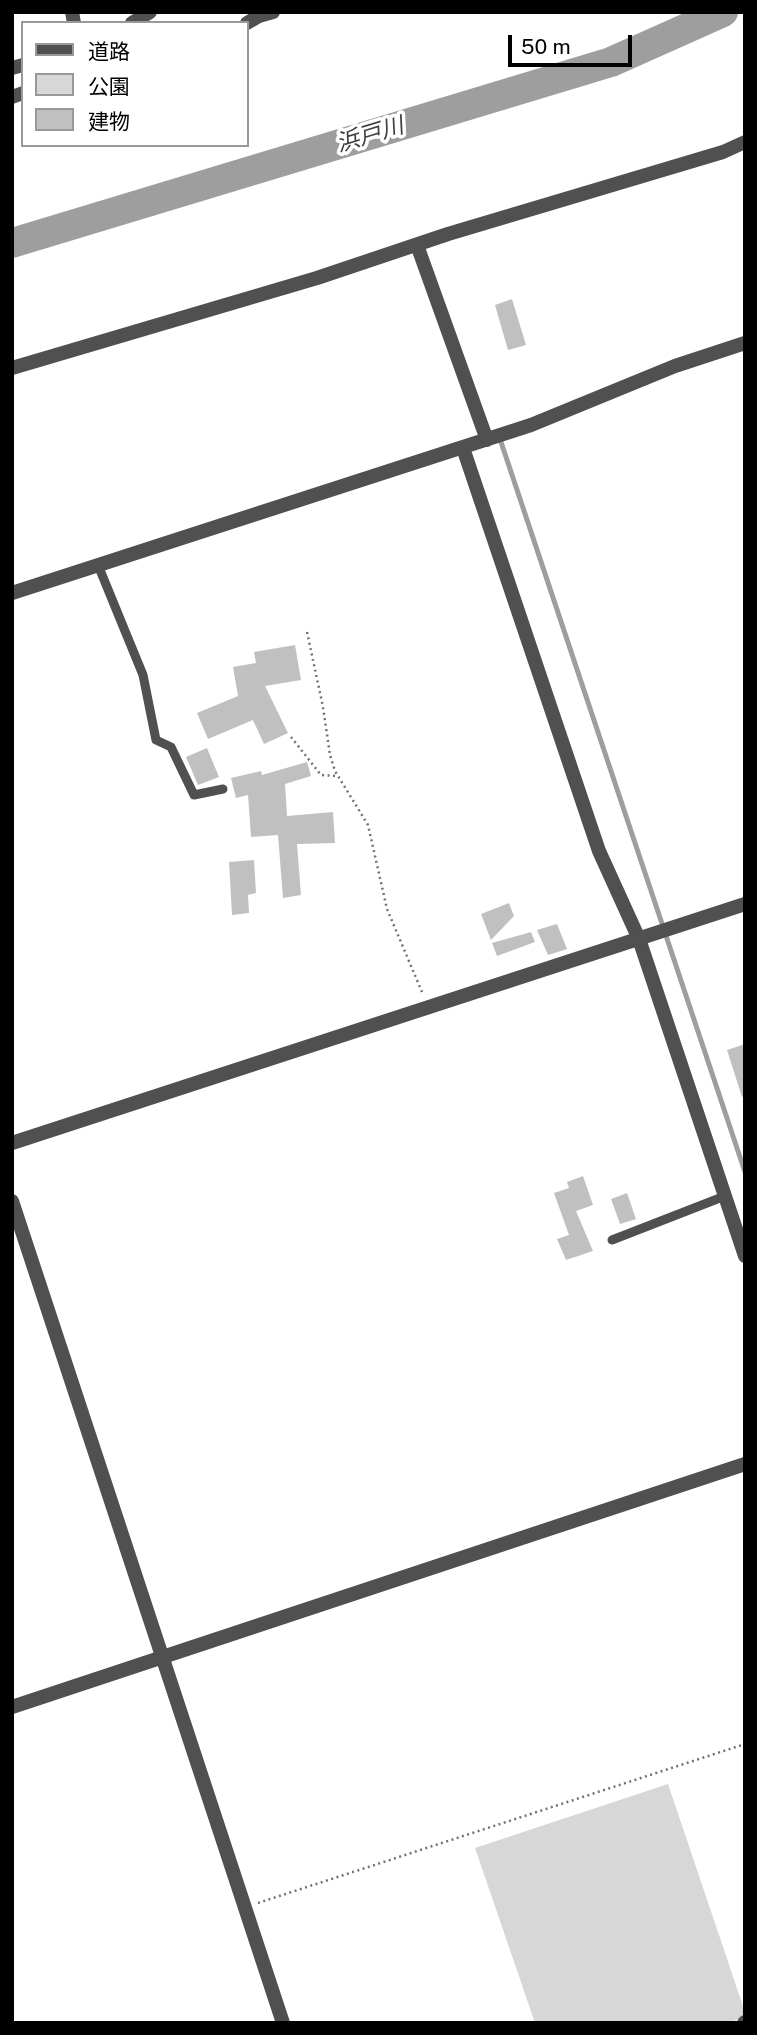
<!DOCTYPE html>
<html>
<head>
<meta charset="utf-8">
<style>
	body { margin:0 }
	#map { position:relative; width:757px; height:2035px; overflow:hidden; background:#fff; font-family:"Public Sans","Noto Sans JP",sans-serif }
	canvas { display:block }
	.frame { position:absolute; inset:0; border:14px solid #000; pointer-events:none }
	.legend { position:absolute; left:21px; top:21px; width:228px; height:126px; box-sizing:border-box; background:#fff; border:2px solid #999; margin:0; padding:9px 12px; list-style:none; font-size:21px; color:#000 }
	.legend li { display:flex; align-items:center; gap:14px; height:35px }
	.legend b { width:35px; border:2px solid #999 }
	.scale { position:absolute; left:508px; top:35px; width:124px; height:32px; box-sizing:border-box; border:4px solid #000; border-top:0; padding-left:9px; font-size:21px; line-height:24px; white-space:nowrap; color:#000; -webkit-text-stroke:5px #fff; paint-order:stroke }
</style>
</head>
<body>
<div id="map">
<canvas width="757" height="2035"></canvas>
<div class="frame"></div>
<ul class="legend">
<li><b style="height:9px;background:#505050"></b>道路</li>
<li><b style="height:19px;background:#d7d7d7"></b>公園</li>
<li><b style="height:19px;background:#c0c0c0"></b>建物</li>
</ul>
<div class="scale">50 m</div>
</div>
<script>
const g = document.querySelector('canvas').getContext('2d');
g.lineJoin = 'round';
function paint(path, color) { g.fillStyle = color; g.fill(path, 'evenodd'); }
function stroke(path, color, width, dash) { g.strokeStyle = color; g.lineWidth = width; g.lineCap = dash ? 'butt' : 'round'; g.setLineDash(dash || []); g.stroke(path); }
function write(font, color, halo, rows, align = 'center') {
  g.font = font + ' "Public Sans","Noto Sans JP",sans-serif'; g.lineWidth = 7; g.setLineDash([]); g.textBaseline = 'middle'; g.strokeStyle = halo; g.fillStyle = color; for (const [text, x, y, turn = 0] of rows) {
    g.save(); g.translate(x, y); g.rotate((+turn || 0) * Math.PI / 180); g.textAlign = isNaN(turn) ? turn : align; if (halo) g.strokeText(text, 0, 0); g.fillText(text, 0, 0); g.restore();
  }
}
paint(new Path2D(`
	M668 1784 745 2012V2017L728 2023H535L475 1848Z`), '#d7d7d7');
stroke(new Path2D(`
	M499 436 745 1172`), '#9e9e9e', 5);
stroke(new Path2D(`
	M12 243 611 62 723 12`), '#9e9e9e', 30);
paint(new Path2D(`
	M512 299 526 345 508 350 495 305Z
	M295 645 301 680 265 686 288 733 264 744 253 720 208 739 197 713 238 696 233 667 256 663 254 652Z
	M207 748 219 777 198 785 186 757Z
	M307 762 311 776 285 784 287 816 333 812 335 843 297 844 301 895 283 898 278 835 251 837 248 795 236 798 231 778 261 771 262 775Z
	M254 860 256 893 248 895 249 913 232 915 229 862Z
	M509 903 514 916 491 940 481 914Z
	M557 924 567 949 548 955 537 930Z
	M531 932 535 942 497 956 492 943Z
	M745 1044V1096L742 1097 727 1050Z
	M583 1176 593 1205 576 1211 593 1251 566 1260 557 1239 569 1235 554 1193 569 1188 567 1182Z
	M627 1193 636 1219 620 1224 611 1199Z`), '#c0c0c0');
stroke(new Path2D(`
	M307 632 323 707 330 755 335 771 368 825 387 909 422 992
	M291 737 321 775 338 776
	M258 1903 745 1744`), '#727272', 2.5, [2, 3.5]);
stroke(new Path2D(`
	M98 565 143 675 156 740 171 747 194 795 223 789
	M612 1240 725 1196`), '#505050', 9);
stroke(new Path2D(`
	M72 12 74 23
	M132 23 150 12
	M247 23 259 16 273 12
	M12 68 23 65
	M12 97 23 93
	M417 245 487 440
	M12 368 317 278 448 234 723 152 745 142
	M463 448 599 851 639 939 745 1256
	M12 593 531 425 675 366 745 343
	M12 1201 283 2023
	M12 1707 745 1464
	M744 2023 745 2022`), '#505050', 14);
stroke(new Path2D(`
	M12 1143 745 904`), '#505050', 14);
write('italic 23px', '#3f3f3f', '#fff', [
	["浜戸川",370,135,-17]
]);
</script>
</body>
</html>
